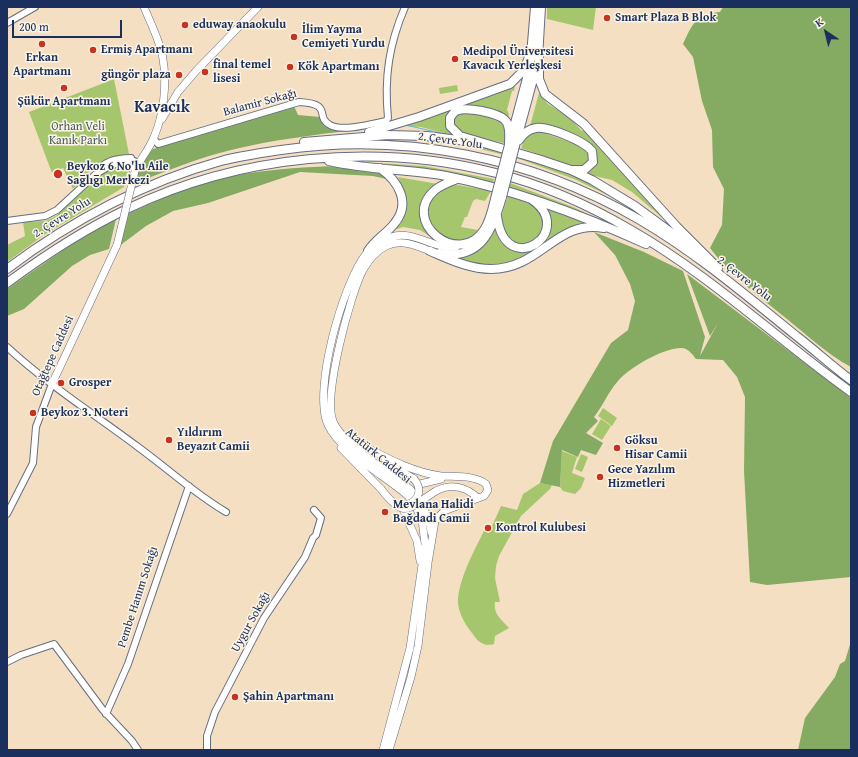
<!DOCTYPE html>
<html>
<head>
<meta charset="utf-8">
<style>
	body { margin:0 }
	#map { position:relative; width:858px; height:757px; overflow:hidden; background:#f4dfc3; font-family:"Gentium Book Plus",serif }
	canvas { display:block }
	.frame { position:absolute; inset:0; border:8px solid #1b2f5e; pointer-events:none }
	.north { position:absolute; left:806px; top:12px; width:40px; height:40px; -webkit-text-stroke:3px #fcf5e5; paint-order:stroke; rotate:325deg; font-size:11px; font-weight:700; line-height:16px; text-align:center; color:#1b2f5e }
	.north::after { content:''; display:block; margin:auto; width:14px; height:18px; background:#1b2f5e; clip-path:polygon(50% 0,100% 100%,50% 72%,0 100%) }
	.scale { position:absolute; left:12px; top:20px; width:110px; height:18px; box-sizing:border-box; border:2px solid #1b2f5e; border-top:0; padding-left:5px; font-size:12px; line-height:14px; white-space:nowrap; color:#1b2f5e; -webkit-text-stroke:3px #fcf5e5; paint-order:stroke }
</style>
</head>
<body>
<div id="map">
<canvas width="858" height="757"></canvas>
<div class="frame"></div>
<div class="north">K</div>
<div class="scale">200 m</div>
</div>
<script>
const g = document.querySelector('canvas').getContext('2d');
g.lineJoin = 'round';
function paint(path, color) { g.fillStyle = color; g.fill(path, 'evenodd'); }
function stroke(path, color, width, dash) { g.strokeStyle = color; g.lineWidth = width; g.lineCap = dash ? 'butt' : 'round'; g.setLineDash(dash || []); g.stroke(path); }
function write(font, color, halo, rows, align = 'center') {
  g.font = font + ' "Gentium Book Plus",serif'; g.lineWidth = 3; g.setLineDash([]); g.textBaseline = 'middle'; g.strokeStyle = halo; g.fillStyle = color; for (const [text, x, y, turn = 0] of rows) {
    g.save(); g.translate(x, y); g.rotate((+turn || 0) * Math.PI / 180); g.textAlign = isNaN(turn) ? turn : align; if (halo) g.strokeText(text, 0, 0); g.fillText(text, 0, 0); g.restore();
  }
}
paint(new Path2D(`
	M547 7H596L593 30 547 19Z
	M114 79 129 154C101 158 91 169 73 189L63 168 52 173 29 112Z
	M457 85 458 91 440 94 439 88Z
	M515 85 514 91H512L507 110 509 114 508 118 474 106 465 105Z
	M539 93 548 104 570 118 582 131 584 129 666 221 632 192 612 180 586 174C592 170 596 166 597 159 600 137 546 130 530 126Z
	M452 109 446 122 452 135 421 127 407 126Z
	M462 112C480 112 515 118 504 143L463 134 453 126V120L456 115Z
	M538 131 582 146 590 155 588 164 579 167 572 166 521 148 525 138Z
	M411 137 467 144 502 151 501 154 467 146 397 138Z
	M518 155 584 180 620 201 574 179 517 158Z
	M363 162 424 166 494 179 493 183Z
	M126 165 128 170 124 187 44 235 7 262V245L25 236 23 222 45 221 56 216 105 171 114 166Z
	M398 177 438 184C412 203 420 215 434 239L420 230 403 227 391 231 406 209 405 191Z
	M510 183 573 207 603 221 509 187Z
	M458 185 491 191 485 201 476 199 473 201 467 217H465L461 227 478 230C442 270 397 190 458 185Z
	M508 195C519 199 533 202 540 213 548 223 540 243 527 244 523 245 518 244 514 244 495 224 501 220 508 195Z
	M544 206 589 223C569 226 557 235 540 247 511 268 487 268 453 258 472 255 486 248 495 230 507 272 569 248 544 206Z
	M603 408 617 418 612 426 598 416Z
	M601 419 611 426 602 440 592 434Z
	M562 451 577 457 572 473 585 478 581 488 575 494 563 491 560 487Z
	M581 454 588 457 582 472 575 469Z
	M540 483 552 485 550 489 521 516 499 556 496 566 495 578 500 602H495C493 614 502 620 509 628L495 636 494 644C484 647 478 642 472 633 467 627 461 617 459 609 453 589 475 549 484 531L489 533 501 506 517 510 523 494Z`), '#a6c66e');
paint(new Path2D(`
	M723 7H851V367C827 354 808 336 787 319 760 297 731 276 710 248L722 225 724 189 713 167 712 130 702 101 693 57 683 44C693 23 695 15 720 12Z
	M294 106 298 115 320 117 323 121 355 130C313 135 272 140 231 150 198 158 167 171 135 183L140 163 153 149Z
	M340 166 378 172 391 180 373 176 300 172 208 203 173 211 146 226 118 247 128 214C156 201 184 188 213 180 255 170 297 167 340 166Z
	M116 219 109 249 90 255 72 266 24 309 7 316V289L72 244Z
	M594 232 644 252 683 271 705 337 700 356 718 323 710 336 687 274 851 398V577L767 585 750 582 744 471 745 397 737 377 723 360 696 359C693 355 689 349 682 348 663 348 630 367 618 381 608 392 603 406 594 417L598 421 586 433 603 443 596 455 581 450 578 457 562 450 560 487 540 483 553 441 611 343 628 330 635 301 630 284 615 255Z
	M851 641V750H798L805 718 835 677 840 664 845 661Z`), '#84ab61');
stroke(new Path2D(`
	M405 125 450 135`), '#62b3dd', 1);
stroke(new Path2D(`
	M402 507 405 496 410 490`), '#c9bcaf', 7, [7, 3.5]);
const secondary = new Path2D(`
	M7 23 35 7
	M154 139 158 144 299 102C334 104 314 116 330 125 342 132 372 124 386 121L388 118C384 78 389 44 405 7
	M98 171C105 160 119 158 131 158
	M7 221 45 216 57 210 96 174 111 165 134 161
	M7 347C47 384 94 414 138 447 167 468 195 494 226 512
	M7 514 33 463 36 427 52 384
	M7 662 21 655 54 644 103 710 132 741 138 750
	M106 714 128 664 189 486
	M207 750V736L215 712 264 618 305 557 313 538 316 535 321 518 314 510`);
const primary = new Path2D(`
	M162 119 178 92 196 71 258 7
	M126 161 132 169
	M135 171C140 159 149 150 154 137 164 114 167 83 163 59 161 43 150 22 144 7
	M430 251C415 245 401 239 386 246 376 251 368 261 363 270 350 295 323 396 333 421 342 444 390 473 410 489 422 502 429 515 431 532
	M52 384 117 245
	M352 440C380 454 409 472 441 476 455 477 475 475 486 484L488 490 484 496 444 511 435 521 428 563 418 646 411 677 389 750
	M341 448 381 489
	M385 461 414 479
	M420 484 441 479
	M436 491C451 483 466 487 478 498
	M402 507 417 541 420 561
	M383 750 410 648 425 544 422 520 414 503 407 495C385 476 340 451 328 425 312 391 343 283 366 254 372 246 381 240 391 237 413 229 434 250 456 247`);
const highway = new Path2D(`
	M539 54V79L545 94 584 124 677 227 718 268
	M538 58 541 7
	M369 132 419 117 510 84 524 70 533 47
	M511 138 530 67 535 7
	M519 140C523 134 528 129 536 128 548 126 584 141 592 151L593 162 584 170H574
	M304 142 388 135 427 136 466 141
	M509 145C509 137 511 126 505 120 498 113 466 106 456 111 454 112 452 115 450 118V126L460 136 538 159 571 170 592 180 635 206 695 250
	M515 146 535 72
	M329 161C367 170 408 169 446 176 516 190 582 215 646 244
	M457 179C449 182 441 185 435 190 399 221 459 269 484 230 491 220 493 206 496 195
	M497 216C505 282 579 231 531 199
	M368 251C375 240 386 234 394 224 412 203 398 181 380 168
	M430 251C449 259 469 269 491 269 541 269 556 219 604 228
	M440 253C481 261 493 229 502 197
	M7 269C72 220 142 183 221 161 240 156 261 153 281 150 405 132 532 157 640 220 698 254 748 297 799 338 817 352 833 367 851 380
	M7 283C45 255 85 229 127 209 239 155 376 142 496 173 543 185 589 205 631 230 710 275 777 339 851 392`);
stroke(secondary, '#676d81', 8);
stroke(primary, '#676d81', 8);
stroke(highway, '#676d81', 10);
stroke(secondary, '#fff', 6);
stroke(primary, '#fff', 7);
stroke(highway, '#fff', 8);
const primaryBridge = new Path2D(`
	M117 245 135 171
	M381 489C406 521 408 508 436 491
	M409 504C420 499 422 488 414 479`);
const highwayBridge = new Path2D(`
	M496 195 509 145
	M502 197 515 146`);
stroke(primaryBridge, '#676d81', 8, []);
stroke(highwayBridge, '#676d81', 10, []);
stroke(primaryBridge, '#fff', 7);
stroke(highwayBridge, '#fff', 8);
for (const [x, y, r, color] of [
	[607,18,4,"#c8321e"],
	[185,25,4,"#c8321e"],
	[294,37,4,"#c8321e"],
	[42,44,4,"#c8321e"],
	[93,50,4,"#c8321e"],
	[455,59,4,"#c8321e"],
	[290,67,4,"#c8321e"],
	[205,72,4,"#c8321e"],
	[179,75,4,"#c8321e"],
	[64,88,4,"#c8321e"],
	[58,174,5,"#c8321e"],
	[61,383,4,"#c8321e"],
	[33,413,4,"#c8321e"],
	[169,440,4,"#c8321e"],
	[617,448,4,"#c8321e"],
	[600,477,4,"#c8321e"],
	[385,512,4,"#c8321e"],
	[488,528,4,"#c8321e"],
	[235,697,4,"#c8321e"]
]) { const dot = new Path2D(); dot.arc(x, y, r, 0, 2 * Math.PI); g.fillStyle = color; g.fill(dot); stroke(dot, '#fcf5e5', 1.5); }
write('bold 12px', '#1b2f5e', '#fcf5e5', [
	["Smart Plaza B Blok",615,18],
	["eduway anaokulu",193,25],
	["İlim Yayma",302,30],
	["Cemiyeti Yurdu",302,44],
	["Ermiş Apartmanı",101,50],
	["Medipol Üniversitesi",463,52],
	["Kavacık Yerleşkesi",463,66],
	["Erkan",42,58,"center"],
	["Apartmanı",42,72,"center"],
	["final temel",213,65],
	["lisesi",213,79],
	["Kök Apartmanı",298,67],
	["güngör plaza",171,75,"right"],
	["Şükür Apartmanı",64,102,"center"],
	["Beykoz 6 No'lu Aile",67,167],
	["Saḡlıḡı Merkezi",67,181],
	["Grosper",69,383],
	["Beykoz 3. Noteri",41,413],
	["Yıldırım",177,433],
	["Beyazıt Camii",177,447],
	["Göksu",625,441],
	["Hisar Camii",625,455],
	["Gece Yazılım",608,470],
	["Hizmetleri",608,484],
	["Mevlana Halidi",393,505],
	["Bağdadi Camii",393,519],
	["Kontrol Kulubesi",496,528],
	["Şahin Apartmanı",243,697]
], 'left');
write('12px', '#1b2f5e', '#fcf5e5', [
	["Balamir Sokağı",260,103,-15],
	["2. Çevre Yolu",450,141,8],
	["2. Çevre Yolu",62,218,-32],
	["2. Çevre Yolu",744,279,38],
	["Otağtepe Caddesi",53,356,-66],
	["Atatürk Caddesi",378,456,39],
	["Pembe Hanım Sokağı",138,597,-72],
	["Uygur Sokağı",251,622,-61]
]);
write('12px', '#455c63', '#fcf5e5', [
	["Orhan Veli",78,127],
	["Kanık Parkı",78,141]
]);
write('bold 16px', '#1b2f5e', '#fcf5e5', [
	["Kavacık",162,108]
]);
</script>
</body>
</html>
